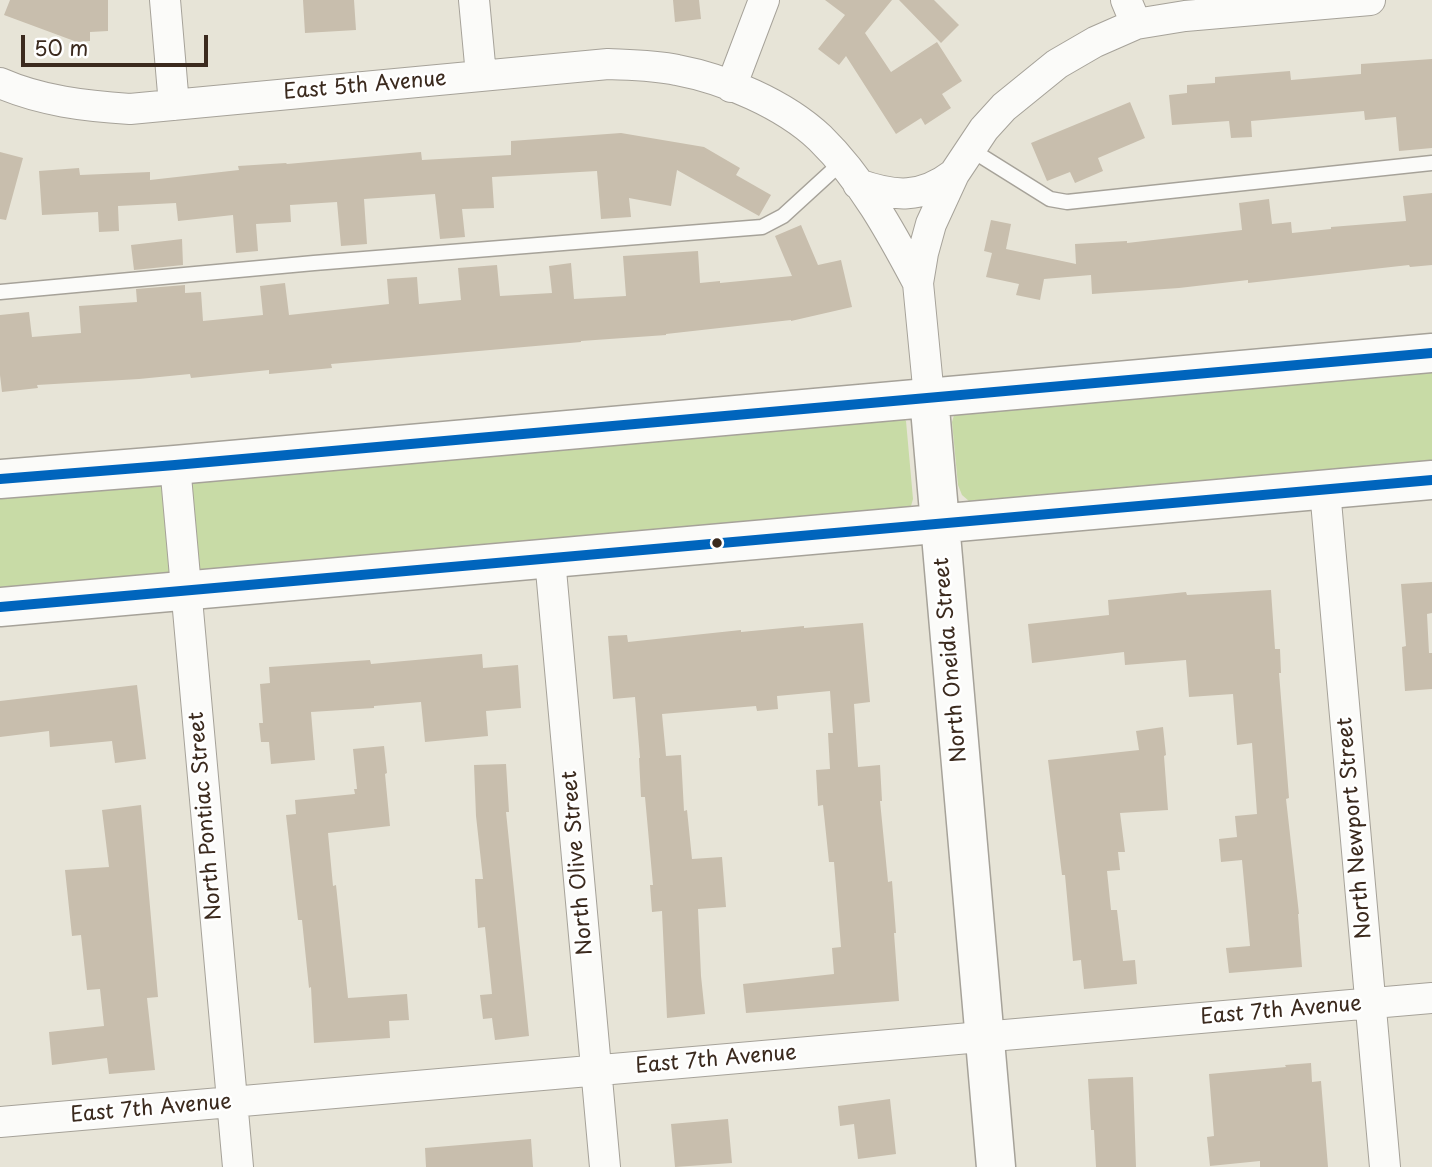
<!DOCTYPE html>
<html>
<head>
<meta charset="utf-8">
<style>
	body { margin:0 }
	#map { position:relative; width:1432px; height:1167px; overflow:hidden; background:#e7e4d7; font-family:"Playpen Sans",sans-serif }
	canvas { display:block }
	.scale { position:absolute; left:21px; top:35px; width:187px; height:32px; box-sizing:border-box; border:4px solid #3b2a1e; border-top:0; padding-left:9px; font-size:21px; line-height:24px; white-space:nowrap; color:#3b2a1e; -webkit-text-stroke:5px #fff; paint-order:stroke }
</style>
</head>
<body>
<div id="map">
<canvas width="1432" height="1167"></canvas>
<div class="scale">50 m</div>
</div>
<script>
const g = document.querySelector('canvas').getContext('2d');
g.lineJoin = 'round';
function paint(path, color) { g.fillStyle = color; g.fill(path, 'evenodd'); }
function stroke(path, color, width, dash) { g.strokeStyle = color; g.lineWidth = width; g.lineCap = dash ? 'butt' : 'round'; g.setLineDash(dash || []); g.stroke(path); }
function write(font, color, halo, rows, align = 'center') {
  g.font = font + ' "Playpen Sans",sans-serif'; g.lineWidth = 5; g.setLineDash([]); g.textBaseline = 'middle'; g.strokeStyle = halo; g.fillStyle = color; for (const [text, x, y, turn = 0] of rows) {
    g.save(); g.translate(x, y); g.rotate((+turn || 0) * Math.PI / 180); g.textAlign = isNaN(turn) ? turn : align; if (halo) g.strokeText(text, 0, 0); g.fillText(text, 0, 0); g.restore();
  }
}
paint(new Path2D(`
	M1432 366V460L969 501 962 495 958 485 952 422 955 412Z
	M902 416 906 421 913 499 911 506 902 511 0 589V491Z`), '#c8dba6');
paint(new Path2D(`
	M10 0H108V31L90 32V41L77 42 4 15Z
	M303 0H354L356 30 305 33Z
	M673 0H699L701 19 675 22Z
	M825 0H892L865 33 891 72 937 42 962 81 942 94 951 108 925 125 921 118 896 134 846 56 839 65 818 49 845 15Z
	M899 0H934L959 25 941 43Z
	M1432 59V148L1399 151 1396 117 1365 120 1364 111 1251 121 1252 137 1231 138 1229 121 1172 125 1169 95 1187 93V85L1215 83V77L1290 71 1291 80 1361 74V64Z
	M1130 102 1145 138 1098 158 1103 171 1075 183 1070 172 1047 181 1031 143Z
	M621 133 704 147 740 168 736 175 771 195 759 216 677 170 671 206 629 198 631 217 601 219 597 171 492 177 494 208 462 209 465 237 440 239 435 194 364 199 367 244 341 246 337 202 290 205 291 222 256 224 258 251 236 253 233 215 178 221 176 203 118 206 119 231 99 232 98 212 42 215 39 171 79 168 80 175 150 172V180L239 170 238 166 286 163 287 164 421 152 422 160 511 155V141Z
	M0 152 23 158 6 220 0 219Z
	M1432 193V265L1410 267 1409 265 1248 283V280L1179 288 1092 294 1091 275 1044 279 1040 300 1016 295 1019 284 986 277 992 253 984 251 991 220 1011 224 1006 249 1076 264 1075 244 1127 241V243L1242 230 1239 203 1269 199 1272 224 1291 222 1292 233 1331 229V227L1406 221 1403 196Z
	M801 225 818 265 841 260 852 307 791 321V320L666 334V335L581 341V342L331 364 332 368 269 374V370L191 378 190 374 139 379 37 385 38 388 2 392 0 375V315L29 312 32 337 81 333 79 306 137 302 136 289 185 285V293L201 292 203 321 263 315 260 286 285 283 289 315 389 304 387 279 417 277 419 304 461 300 458 268 497 265 500 296 552 293 549 266 571 263 574 299 626 296 623 256 698 251 700 283 720 281V283L792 276 775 236Z
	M182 239 183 265 134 270 131 245Z
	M1432 582V613L1427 614 1429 653H1432V689L1405 691 1402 647 1406 646 1401 584Z
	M1271 590 1275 649H1280L1281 673H1279L1289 798 1286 799 1299 914H1298L1302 967 1229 973 1226 948 1250 946 1242 860 1221 862 1219 839 1237 837 1235 816 1257 814 1252 743 1237 745 1233 694 1189 697 1186 660 1125 665 1124 652 1032 663 1028 624 1109 615 1108 600 1186 592 1187 595Z
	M863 623 870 702 854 704 858 767 880 765 882 801H880L888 882 892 881 896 933H894L899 1001 746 1013 743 984 834 974 832 948 841 947 834 862H829L823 805 818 806 816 770 830 769 828 733H833L830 691 777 696 778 709 757 711 756 706 662 714 666 756 681 755 684 811 687 810 692 859 722 857 726 907 698 909 701 976 705 1014 667 1018 662 911 652 912 650 885H653L645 797H641L639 758H640L635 697 613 699 608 636 627 635 628 642 741 630V632L804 626V628Z
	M482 654 483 668 518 665 521 708 486 711 488 736 425 742 421 702 374 706V708L311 712 315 760 271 764 269 742H261L259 723H263L260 684 270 683 269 667 370 660 371 664Z
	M137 685 146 759 115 763 112 741 50 747 49 731 0 737V701Z
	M1163 727 1166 755 1164 756 1168 810 1120 813 1125 852H1118L1120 870 1107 871 1111 910H1117L1123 961 1135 960 1137 984 1084 989 1081 960 1073 961 1065 875H1062L1048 760 1139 750 1136 731Z
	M384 746 387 773 385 774 390 826 328 833 333 886 336 885 348 998 407 994 409 1020 389 1021 390 1038 314 1043 311 987 309 988 302 920H298L286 815 296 814 295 800 355 794 354 789H357L353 749Z
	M506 764 509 812H506L529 1036 495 1040 492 1018 483 1019 480 995 492 994 485 927 478 928 475 879H483L476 816 474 765Z
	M141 805 158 997 147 998 155 1070 109 1074 107 1058 52 1065 49 1032 104 1026 100 989 87 990 81 935 72 936 65 870 109 867 102 810Z
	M1311 1063 1312 1082 1321 1081 1328 1167H1260V1161L1210 1166 1207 1137 1214 1136 1209 1074 1286 1067 1285 1065Z
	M1133 1077 1136 1167H1096L1094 1130H1091L1088 1079Z
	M890 1099 896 1154 858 1159 854 1124 840 1126 838 1106Z
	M728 1119 732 1163 675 1167 671 1124Z
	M531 1139 533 1167H426L425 1148Z`), '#c8bead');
const lane = new Path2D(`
	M970 149 1050 199 1067 202 1432 163
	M0 292 314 263 762 227 783 216 842 162`);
const street = new Path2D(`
	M165 0 174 105
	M474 0 481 75
	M1126 0 1136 24
	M0 83C41 101 85 106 130 109L608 64C631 65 654 65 677 70 725 79 784 104 820 138 862 179 891 232 918 283
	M731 87 764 0
	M858 184C895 197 921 199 954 174
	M929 397 918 283 923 253 931 224 954 174 984 129 1004 107 1057 64 1095 42 1136 24 1185 16 1370 0
	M175 465 238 1167
	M1325 490 1385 1167
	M550 559 605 1167
	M0 1122 1432 998`);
const secondary = new Path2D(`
	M929 397 996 1167
	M0 479 175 465 1432 353
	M0 607 1432 480`);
stroke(lane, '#a6a299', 17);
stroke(street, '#a6a299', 32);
stroke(secondary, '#a6a299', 41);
stroke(lane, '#fbfbf9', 14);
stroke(street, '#fbfbf9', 30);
stroke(secondary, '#fbfbf9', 38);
stroke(new Path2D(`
	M0 479 175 465 1432 353
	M0 607 1432 480`), '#0065bd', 10);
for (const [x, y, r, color] of [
	[717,543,6,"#3b2a1e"]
]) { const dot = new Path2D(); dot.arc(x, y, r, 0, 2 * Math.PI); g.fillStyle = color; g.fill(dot); stroke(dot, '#fff', 2.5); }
write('21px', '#3b2a1e', '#fff', [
	["East 5th Avenue",365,86,-5],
	["North Oneida Street",951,660,-95],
	["North Pontiac Street",206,816,-95],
	["North Newport Street",1355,828,-95],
	["North Olive Street",578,863,-95],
	["East 7th Avenue",1281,1011,-5],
	["East 7th Avenue",716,1060,-5],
	["East 7th Avenue",151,1109,-5]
]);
</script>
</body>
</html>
